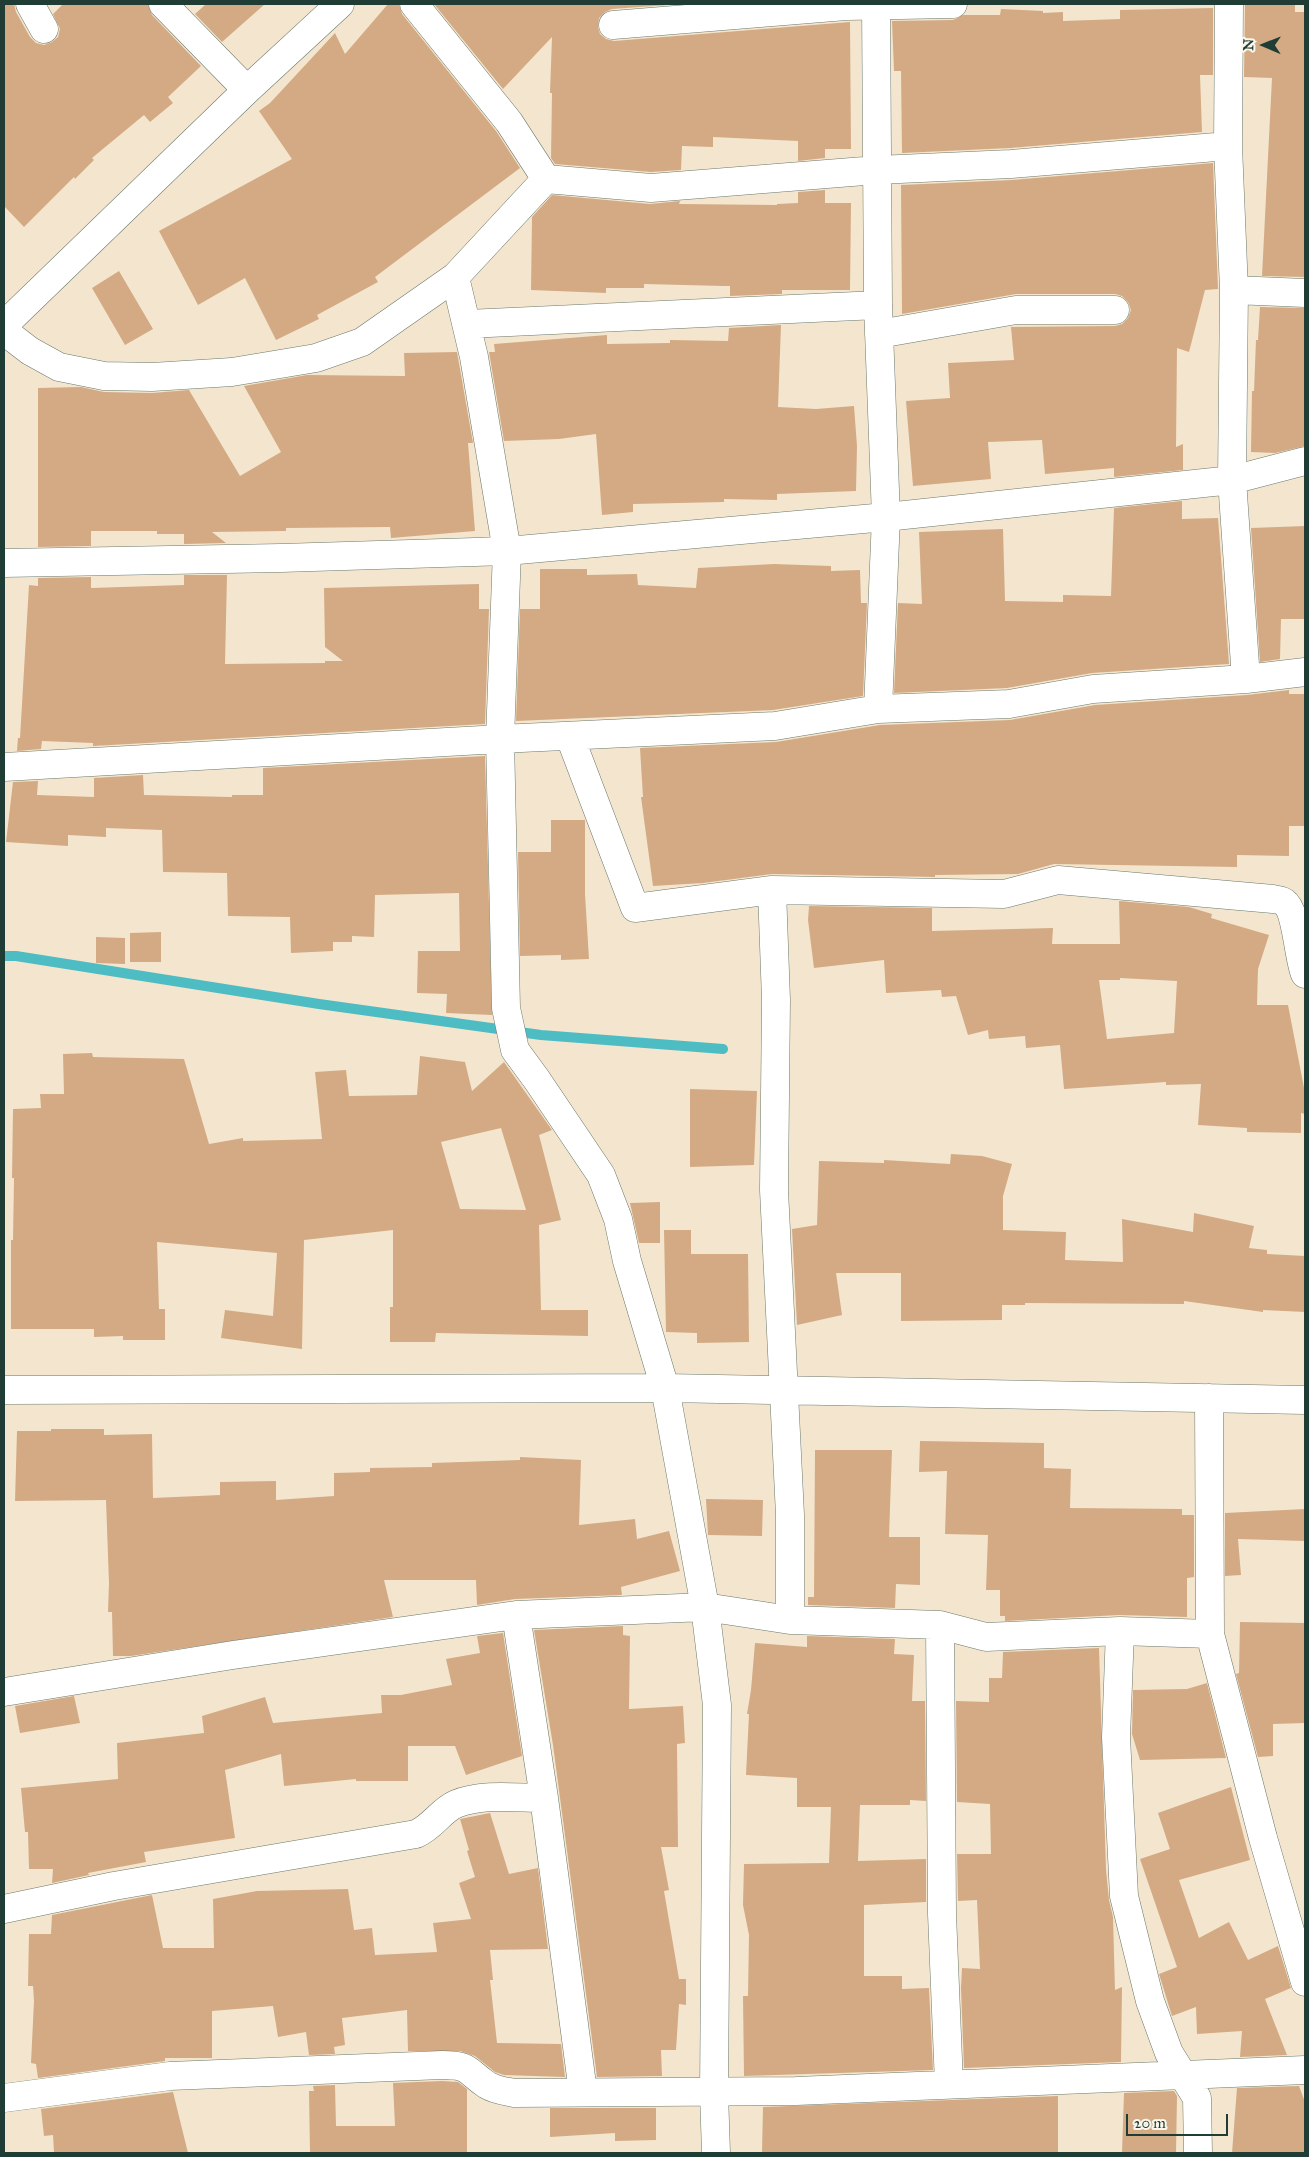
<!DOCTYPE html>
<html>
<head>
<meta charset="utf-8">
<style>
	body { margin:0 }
	#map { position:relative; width:1309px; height:2157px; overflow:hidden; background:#f4e6ce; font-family:"IM FELL Great Primer",serif }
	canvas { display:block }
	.frame { position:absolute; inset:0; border:5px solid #1f3d34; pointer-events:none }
	.north { position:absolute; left:1239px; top:20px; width:50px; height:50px; -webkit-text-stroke:4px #fbf7ec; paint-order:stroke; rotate:271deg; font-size:14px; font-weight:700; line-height:20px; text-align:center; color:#1f3d34 }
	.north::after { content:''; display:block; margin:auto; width:18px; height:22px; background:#1f3d34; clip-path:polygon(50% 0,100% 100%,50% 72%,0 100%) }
	.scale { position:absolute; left:1126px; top:2114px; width:102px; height:22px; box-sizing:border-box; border:2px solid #1f3d34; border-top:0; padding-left:6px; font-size:15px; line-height:18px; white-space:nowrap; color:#1f3d34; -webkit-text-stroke:4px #fbf7ec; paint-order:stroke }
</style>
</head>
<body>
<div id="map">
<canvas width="1309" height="2157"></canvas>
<div class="frame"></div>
<div class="north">N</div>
<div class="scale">20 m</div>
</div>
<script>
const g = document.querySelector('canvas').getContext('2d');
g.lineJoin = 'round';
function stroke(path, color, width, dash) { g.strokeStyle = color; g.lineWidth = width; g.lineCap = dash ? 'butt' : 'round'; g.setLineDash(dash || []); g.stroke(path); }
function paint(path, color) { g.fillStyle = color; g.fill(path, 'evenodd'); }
stroke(new Path2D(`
	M4 956H16L319 1004 541 1035 723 1049`), '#4ebcc3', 10);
paint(new Path2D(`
	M4 4H14L16 12 30 37 36 43 44 45 52 42 58 37 60 29 53 14 63 4H148L152 15 201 66 168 97 173 103 150 122 144 115 92 158 94 160 75 179 74 177 24 227 4 206Z
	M206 4H265L222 42 195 14Z
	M388 4H399L402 14 496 131 520 168 375 277 378 282 317 315 319 319 276 340 245 278 198 305 159 231 292 159 259 111 270 103 335 33 345 54Z
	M434 4H681L612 9 605 12 599 18 598 27 600 34 606 39 614 41 850 22 851 149H825V158L798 161V141L713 137V147L682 146 681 170 651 172 555 164 551 158 552 93H550L552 37 503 89Z
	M1245 4H1295V12H1305V277L1262 276 1272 78 1244 77Z
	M1213 8V75H1200L1202 132 1010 148 902 153 901 71H894L892 21 953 20 963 15H1000L1001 9 1043 11V13L1063 12V21L1120 19V10Z
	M1213 163 1218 289 1205 290 1189 352 1177 348 1176 447 1183 444V470L1114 477V468L1045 474 1042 440 988 442 991 479 913 486 906 401 950 398 948 363 1014 360 1011 327 1115 326 1122 324 1128 318 1131 310 1128 302 1122 296 1115 294H1016L902 314 901 185 1012 180Z
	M825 190V203H851L850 290H782V294L730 296V286H724L644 284V288H606V293L531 290 532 217 552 195 650 204 680 201 679 204 777 205V204L798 203V192Z
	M119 271 153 329 125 345 92 288Z
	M1260 307 1305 308V446L1275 453 1251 452 1252 391H1254L1256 340H1258Z
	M781 325 778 407 816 409 854 406 857 446 856 491 777 494V500L724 499V502L633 504V512L602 515 596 434 559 439 504 441 489 352H495L494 344 607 335V344L670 343V340L728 341 729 328Z
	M457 352 473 443H468L475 531 391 538 390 527 286 528V531L212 532 226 543 184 544V534H157V531H91V546L38 547V388L81 387 104 392 152 393 189 390 240 476 281 452 244 386 307 375 405 376 404 353Z
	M1182 501V519L1218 518 1229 664 1092 673 1007 688 894 693 898 603 922 604 919 532 1003 529 1005 601 1063 602V595L1111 596 1114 508Z
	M1305 526V619H1281L1280 659 1260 662 1251 528Z
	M774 564 831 566V571L860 570 861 603H867L863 696 773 710 516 721 520 609H540V569H587V575L637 574 638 585 696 588 698 568Z
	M184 575H227L225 664 325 663V661H343L325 647 324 588 479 584V609H489L485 724 93 746V743L42 741 41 749 17 751 18 738H20L29 585 38 586V578L91 577V588L184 585Z
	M1289 690V694H1305V826H1289V856L1237 855V867L1054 864 1018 874 935 875V877L772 874 703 883 653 886 641 797H643L640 748 776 742 880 725 1010 720 1095 705 1247 695Z
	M485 756 492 1015 446 1013 447 994 417 993 418 951H460L459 893 375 895 374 937 352 936V942H333V951L291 953 290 917 228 916 227 873 163 872 162 830 106 828V837L68 835V846L6 842 13 782 38 781 37 795 94 797V778L143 775 144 795 232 797V795H263V768Z
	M551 820H585V894L589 959 561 960V955L520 956 518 852H551Z
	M1119 901 1189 907 1212 914 1211 918 1269 935 1258 969 1257 1005H1288L1305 1093V1114L1301 1113V1133L1247 1132V1128L1198 1125 1201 1084 1166 1085V1082L1064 1089 1060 1045 1026 1048 1025 1036 989 1039 988 1030 968 1035 956 996 942 997 941 990 886 993 884 960 814 968 808 920 809 906 932 908V931L1053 928 1052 944H1120ZM1120 978 1177 981 1174 1033 1107 1039 1099 980H1120Z
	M161 932V962H130V933Z
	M96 937 125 938V964L96 963Z
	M92 1053 93 1057 184 1059 209 1144 243 1138V1141L322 1139 315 1072 346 1070 349 1096 417 1095 420 1056 465 1062 472 1091 504 1062 552 1130 539 1135 561 1220 539 1225 541 1310H588V1336L436 1333 435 1342H390V1307H393V1230L304 1240 302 1349 221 1338 225 1310 273 1316 277 1253 157 1242 159 1309H165V1340H123V1336L94 1337V1329H11V1240H13L14 1178H12L13 1109 41 1108 40 1094H64L63 1054ZM501 1128 526 1210 460 1209 441 1142Z
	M690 1089 757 1091 754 1165 690 1167Z
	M951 1154 982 1156 1012 1164 1003 1196V1230L1066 1232 1065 1260 1123 1262 1122 1219 1193 1232 1194 1213 1254 1226 1249 1248 1267 1250V1254L1305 1256V1312L1263 1310V1312L1184 1301V1304L1025 1303V1305H1002V1320L901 1321V1273H836L842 1315 797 1325 792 1229 817 1225 819 1161 884 1163V1160L950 1164Z
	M660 1202V1243H639L630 1203Z
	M664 1230H691V1254H748L749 1342 697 1343V1333L666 1332Z
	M51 1429H104V1435L152 1434 153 1498 220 1495V1482L276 1481V1500L334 1496V1473L370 1472V1468L432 1467V1463L520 1460V1457L581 1460 579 1525 635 1519 637 1539 669 1531 680 1571 621 1587 622 1595 515 1599 477 1605 476 1580H384L393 1617 131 1656H113L112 1612H108L109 1583 106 1500 15 1501 17 1431H51Z
	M920 1441 1044 1443V1468L1071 1469 1070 1508 1182 1509V1515H1194V1577L1187 1578V1617L1119 1615 1005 1621V1616H1000V1590H986L988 1535 945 1534 947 1471 919 1472Z
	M815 1450H892L889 1537H920V1585L896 1584 895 1608 808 1605V1597H814Z
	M706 1499 763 1500 762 1536 708 1535Z
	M1305 1509V1541L1238 1539 1241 1575 1225 1576V1513Z
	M1240 1622 1305 1623V1723L1273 1724V1756L1258 1757 1236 1674 1239 1673Z
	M623 1626V1635L630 1636 629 1709 683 1706 685 1743 677 1744 678 1847H661L669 1890 664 1891 679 1979H686V2005L679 2004 676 2050H661L662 2076 597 2077 553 1745 534 1630Z
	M503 1633 522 1756 466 1775 455 1746H408V1781H356V1779L284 1786 281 1754 225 1770 235 1838 144 1852 146 1862 88 1873 89 1875 52 1883 53 1869H29L28 1832H25L21 1788 118 1779 117 1743 204 1733 202 1716 265 1697 273 1723 382 1713 381 1695H401L452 1685 446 1659 480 1653 477 1636Z
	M807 1636 895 1639 894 1654 914 1655 912 1701H925L926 1801 910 1800V1805H860L858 1861 926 1859V1902L864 1905V1976H902V1989L929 1988 933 2070 744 2076 743 1996H748L749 1935 743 1905 744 1864 829 1863 831 1807H797V1778L746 1775 749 1714H747L751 1690 755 1643 807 1647Z
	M1099 1648 1106 1870 1109 1900 1113 1917 1115 1990 1122 1987 1121 2062 964 2068 961 1988 962 1968 980 1969 977 1900 958 1901 957 1854H991L990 1804 957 1802 956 1701 989 1702V1678H1002L1003 1652Z
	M1207 1683 1226 1758 1140 1760 1132 1734 1133 1690 1187 1689Z
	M74 1696 80 1723 20 1733 15 1706Z
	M1231 1787 1250 1860 1179 1880 1199 1938 1229 1922 1248 1960 1278 1946 1291 1988 1265 1999 1287 2055 1240 2057 1242 2031 1197 2034 1196 2007 1172 2016 1159 1974 1177 1967 1140 1859 1170 1849 1158 1813Z
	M490 1813 509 1874 538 1868 548 1949 490 1950 493 1980H490L497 2043 561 2044 565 2077 504 2075 495 2072 475 2056 460 2051H408L407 2010 342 2018 345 2045 334 2047 335 2054 309 2055 306 2032 278 2037 273 2006 212 2011V2058H165V2061L38 2078 36 2064 31 2063 34 2001 33 1986H28L29 1934H51L52 1915 152 1895 163 1948H214L213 1899 257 1891 348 1889 354 1930 372 1928 375 1955 437 1952 433 1923 471 1919 459 1883 475 1877 467 1851 469 1850 460 1819Z
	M442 2081 458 2082 467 2089V2153H310L309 2091H314L313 2086 335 2085 336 2126H395L393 2083Z
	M1299 2086 1305 2102V2153H1232L1237 2088Z
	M1174 2091 1177 2096 1176 2153H1122L1124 2093Z
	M173 2092 188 2153H54L53 2135 44 2136 41 2109Z
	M1058 2096V2153H762L763 2107Z
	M550 2108H656V2140L615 2141V2133L550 2137Z`), '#d3aa84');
const minor = new Path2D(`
	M30 4 44 29
	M163 4 247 90
	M414 4 509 122 546 179
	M876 4 878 305 886 517 878 709
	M1229 4 1228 146 1234 290 1232 480 1246 679
	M613 25 846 6 953 4
	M455 277 474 357 507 551 500 739 506 1008 515 1050 537 1080 601 1175 618 1219 627 1261 665 1388 705 1607 717 1705 714 2093 716 2153
	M1234 290 1305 293
	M467 324 878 305
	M4 325 247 90 340 4
	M4 331 30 351 59 367 104 376 152 377 232 372 316 358 362 342 455 277 546 179 651 188 877 170 1011 164 1228 146
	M879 334 1016 310H1115
	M4 563 281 558 507 551 886 517 1232 480 1305 461
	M570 737 635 908 772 890 1004 894 1058 880 1273 899C1277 900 1282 900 1284 902 1297 911 1298 958 1305 974
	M4 767 500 739 775 726 878 709 1009 704 1093 689 1246 679 1305 672
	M772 890 776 1000 774 1190 790 1515V1620
	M4 1390 665 1388 1305 1400
	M1209 1398 1210 1634 1263 1838 1305 1982
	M516 1615 544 1798 583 2092
	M940 1625 942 1914 949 2084
	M4 1692 233 1655 516 1615 705 1607 790 1620 940 1625 986 1637 1120 1631
	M4 1909 114 1886 416 1834C434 1826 440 1811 456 1804 482 1793 517 1798 544 1798
	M4 2098 170 2076 442 2065C471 2065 466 2071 487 2085 495 2090 504 2091 514 2093L796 2091 1305 2070
	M1198 2153 1197 2098 1169 2053 1150 2001 1124 1896 1116 1737 1120 1631 1210 1634`);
stroke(minor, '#6a786a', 29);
stroke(minor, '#fff', 28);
</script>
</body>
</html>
